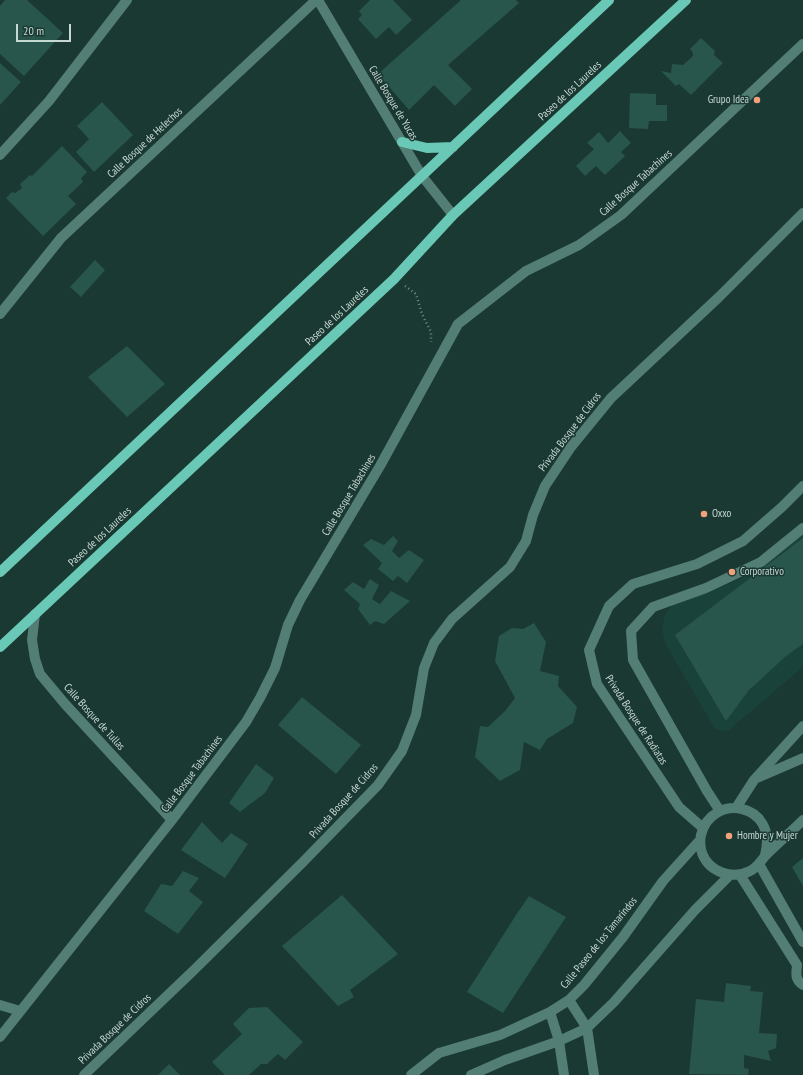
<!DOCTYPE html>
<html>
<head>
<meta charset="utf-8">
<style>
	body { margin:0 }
	#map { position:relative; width:803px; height:1075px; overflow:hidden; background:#1b3933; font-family:"PT Sans Narrow",sans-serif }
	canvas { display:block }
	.scale { position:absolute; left:16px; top:24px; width:55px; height:18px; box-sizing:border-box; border:2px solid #c7d8d3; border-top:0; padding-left:5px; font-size:12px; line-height:14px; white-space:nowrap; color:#c7d8d3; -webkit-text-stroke:3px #1b3933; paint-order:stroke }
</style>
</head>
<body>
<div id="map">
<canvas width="803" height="1075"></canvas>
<div class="scale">20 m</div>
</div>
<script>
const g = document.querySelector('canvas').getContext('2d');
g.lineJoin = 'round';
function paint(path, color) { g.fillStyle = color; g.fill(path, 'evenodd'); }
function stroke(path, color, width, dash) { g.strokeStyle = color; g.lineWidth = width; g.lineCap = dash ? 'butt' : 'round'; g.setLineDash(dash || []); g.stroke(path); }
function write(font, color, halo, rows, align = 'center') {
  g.font = font + ' "PT Sans Narrow",sans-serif'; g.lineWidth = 3; g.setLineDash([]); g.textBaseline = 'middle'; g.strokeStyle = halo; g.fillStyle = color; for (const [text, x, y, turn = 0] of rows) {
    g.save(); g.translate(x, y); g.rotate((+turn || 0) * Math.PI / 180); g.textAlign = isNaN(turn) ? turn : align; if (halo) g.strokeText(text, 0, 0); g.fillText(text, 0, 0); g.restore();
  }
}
paint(new Path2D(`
	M803 532V667L729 730 722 731 715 729 666 645 662 629 665 614 675 602 710 592 750 574 772 559Z`), '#19423a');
paint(new Path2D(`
	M5 0H27L63 33 24 76 0 54V6Z
	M370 0H393L412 20 396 35 389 27 376 39 358 19 362 15 359 11Z
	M461 0H516L519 3 448 65 472 89 455 106 434 85 409 110 378 74Z
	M701 38 715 51 714 55 723 63 691 95 679 84 676 86 661 71 671 73 672 64 683 65 693 56V53L690 49Z
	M0 63 21 82 0 105Z
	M630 93 656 94V105H667V121H649L648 129 629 128Z
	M102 102 133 135 94 172 76 152 89 139 77 126Z
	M620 131 631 143 621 152 625 156 605 175 596 166 585 176 576 166 594 149 587 143 599 132 608 143Z
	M62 146 87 172 81 178 83 182 68 196 76 204 43 236 6 198 12 192 15 193 22 188 20 184 30 175 32 176Z
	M95 260 105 270 81 297 70 287Z
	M127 346 165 384 127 417 88 377Z
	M393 536 398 541 392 551 399 558 409 550 424 560 407 583 398 576 393 581 378 569 382 563 363 545 371 539 384 545Z
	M803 538V644L786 656 759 681 749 690 726 721 675 635Z
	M370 579 379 585 372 599 380 604 391 591 410 601 384 624 375 621 370 625 358 609 360 604 344 590 353 582 364 589Z
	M534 623 546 642 540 671 559 676 558 686 577 707 573 723 547 739 540 750 524 742 520 770 500 781 475 757 480 726 488 727 505 711 515 698 495 661 499 636 512 628 523 629Z
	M302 697 361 745 336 774 278 725Z
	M256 764 274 778 265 793 240 812 229 803Z
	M202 822 222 843 231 833 248 844 225 878 181 850Z
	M803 858V886L792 867Z
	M183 871 199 878 189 891 203 902 178 934 144 911 161 884 172 886Z
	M342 895 398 954 350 990 354 997 338 1006 282 946Z
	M529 896 566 917 503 1013 467 992 516 915Z
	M726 983 751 986 750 991 763 992 759 1033 777 1034 776 1048 768 1051 771 1061 744 1055V1068L749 1069 748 1075 689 1074 696 999 724 1002Z
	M267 1007 303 1042 285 1060 278 1054 267 1064H261L249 1075H225L212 1062 242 1034 233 1024 249 1008Z
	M169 1064 180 1075H158Z`), '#28554c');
stroke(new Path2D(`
	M405 286 416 294 422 314 431 332V342`), '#738a85', 2.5, [1, 3]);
stroke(new Path2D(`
	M318 0 422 176 453 215
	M0 155 49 101 127 0
	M0 314 61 238 316 0
	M35 614 32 640 35 659 40 674 65 704 172 820
	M757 778 803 758
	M736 808 754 780 803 726
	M720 811 707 791 633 660 631 631 653 607 706 588 761 562 803 528
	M703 828 679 807 597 684 589 650 609 606 633 584 697 564 743 541 782 507 803 486
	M765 855C779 802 711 792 701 835 700 840 700 847 702 853 709 872 732 880 750 871 758 867 761 860 767 854 779 842 791 832 803 820
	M759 864 803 942
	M740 875 797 965C796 974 795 980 803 985
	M569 1000 587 1028 594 1075
	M0 1005 20 1011
	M550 1012 559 1041 564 1075
	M0 1037 172 820 246 722 260 698 275 668 288 625 300 600 380 466 458 324 526 271 579 245 621 215 803 44
	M84 1075 194 970 302 863 378 785 402 751 416 715 424 668 434 643 452 619 510 567 526 541 533 515 545 486 571 447 611 398 719 297 803 213
	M411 1075 439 1053 500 1035 550 1012 569 1000 584 985 623 937 663 881 700 840
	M471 1075 505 1060 559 1041 587 1028 614 1002 695 910 730 875`), '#537e75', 10);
stroke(new Path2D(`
	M402 142 427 148 453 147
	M0 572 609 0
	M0 647 394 279 453 215 686 0`), '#69c9b6', 10);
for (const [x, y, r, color] of [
	[757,100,4,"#f1a27b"],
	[704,514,4,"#f1a27b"],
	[732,572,4,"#f1a27b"],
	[729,836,4,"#f1a27b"]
]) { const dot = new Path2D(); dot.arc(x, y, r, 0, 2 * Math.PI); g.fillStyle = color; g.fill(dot); stroke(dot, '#1b3933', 1.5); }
write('11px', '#c7d8d3', '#1b3933', [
	["Paseo de los Laureles",570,91,-43],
	["Calle Bosque de Yucas",393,103,59],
	["Calle Bosque de Helechos",145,143,-43],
	["Calle Bosque Tabachines",636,183,-42],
	["Paseo de los Laureles",337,316,-43],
	["Privada Bosque de Cidros",570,432,-53],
	["Calle Bosque Tabachines",349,495,-59],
	["Paseo de los Laureles",100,537,-43],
	["Calle Bosque de Tullas",94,717,48],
	["Privada Bosque de Radiatas",636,720,57],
	["Calle Bosque Tabachines",192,774,-53],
	["Privada Bosque de Cidros",344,801,-48],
	["Calle Paseo de los Tamarindos",599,943,-51],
	["Privada Bosque de Cidros",115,1029,-44]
]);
write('11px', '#c7d8d3', '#1b3933', [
	["Grupo Idea",749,100,"right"],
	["Oxxo",712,514],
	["Corporativo",740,572],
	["Hombre y Mujer",737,836]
], 'left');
</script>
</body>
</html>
